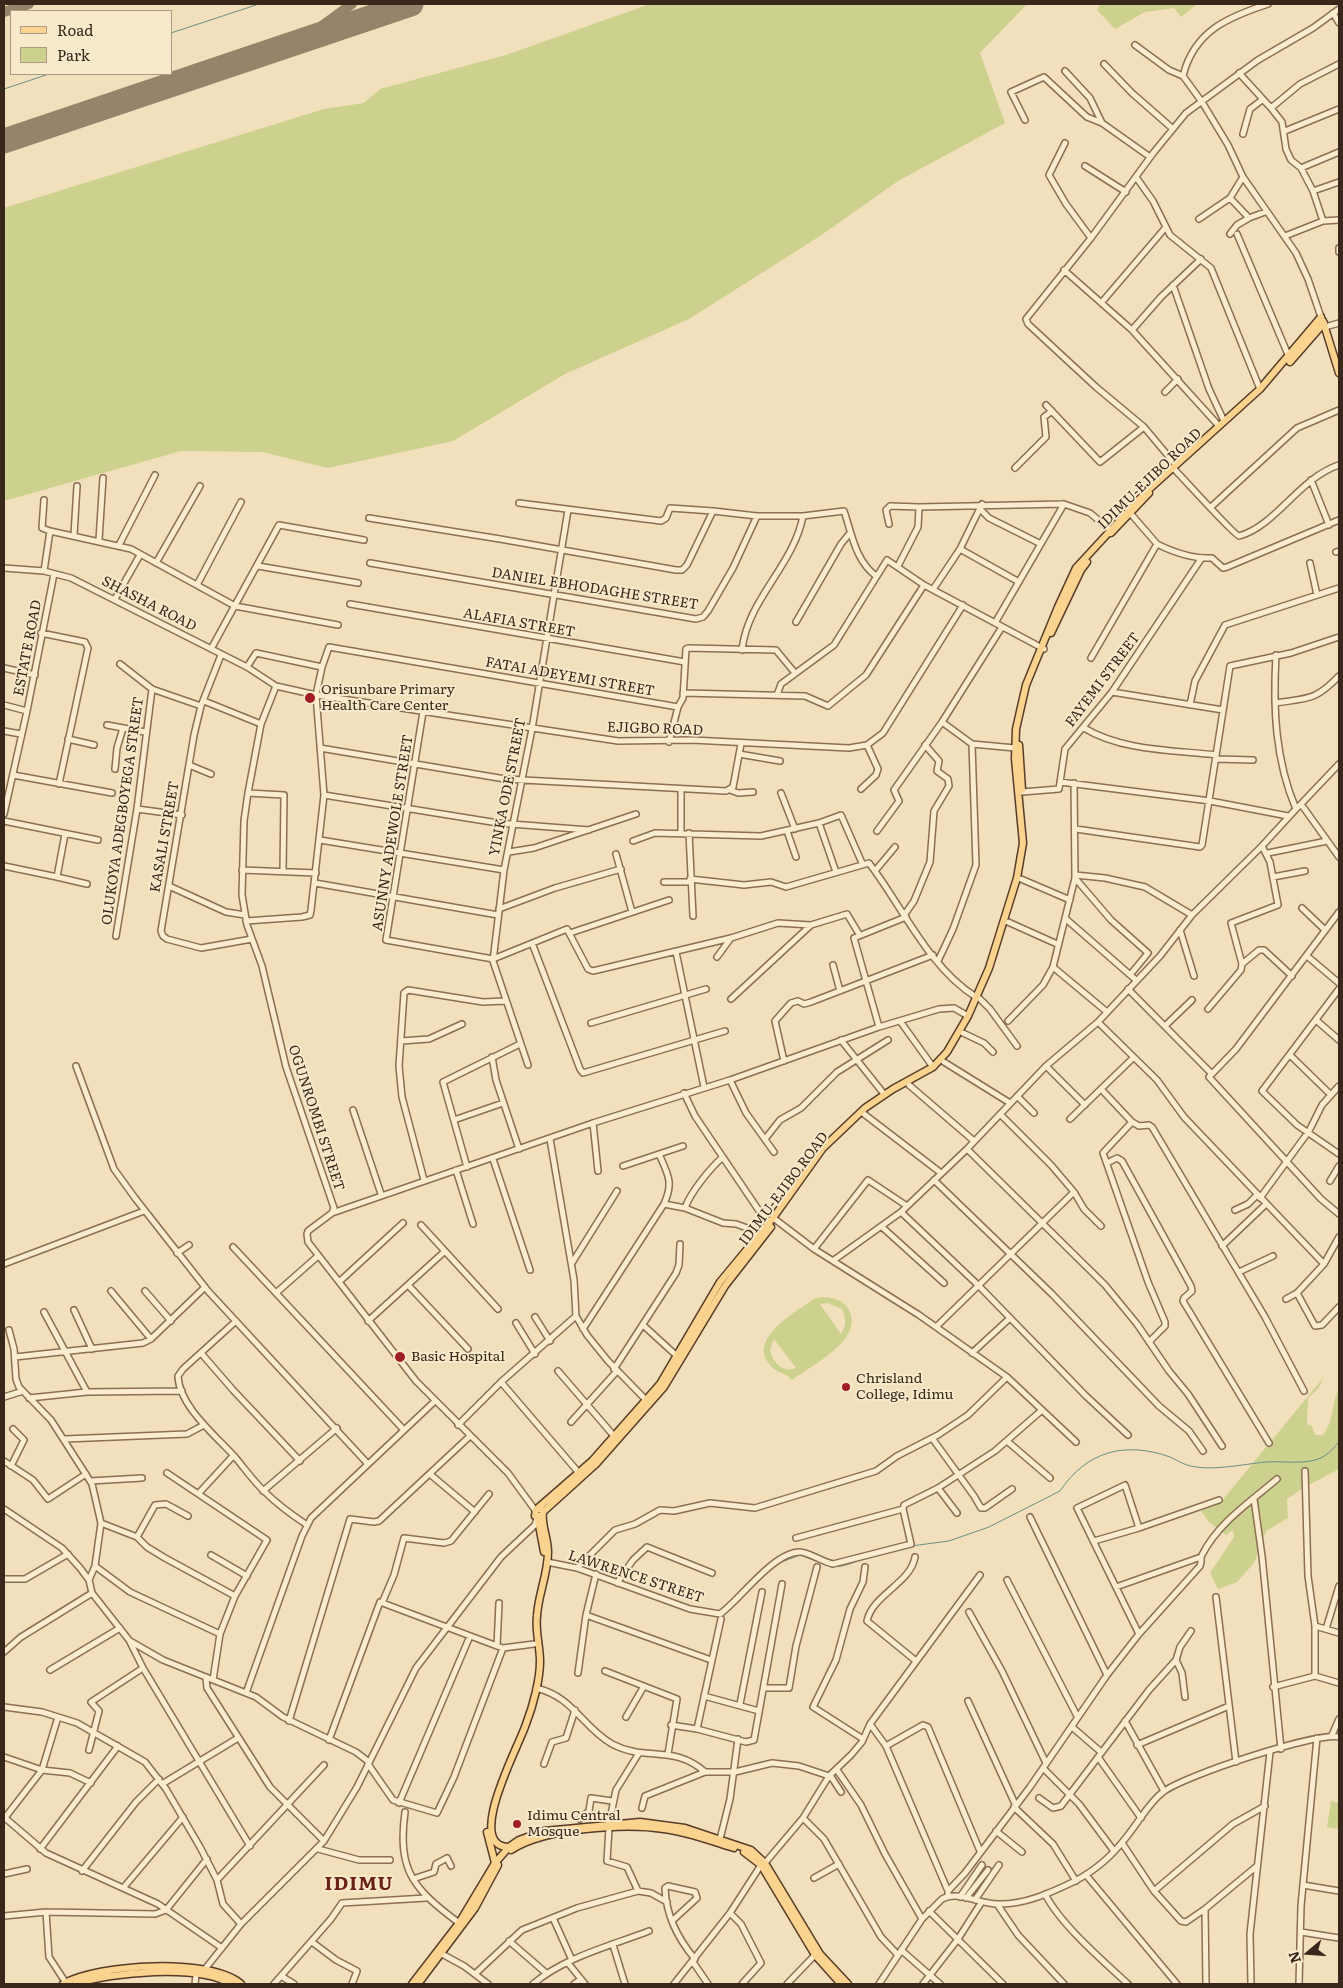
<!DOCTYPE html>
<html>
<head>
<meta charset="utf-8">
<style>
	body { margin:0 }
	#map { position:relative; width:1343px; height:1988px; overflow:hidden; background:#f2dfbb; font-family:Literata,serif }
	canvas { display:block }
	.frame { position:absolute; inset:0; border:5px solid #38271a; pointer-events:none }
	.legend { position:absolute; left:10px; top:10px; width:162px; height:65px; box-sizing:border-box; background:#f9e9cb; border:1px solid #ac9b84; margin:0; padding:6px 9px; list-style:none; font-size:15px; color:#38271a }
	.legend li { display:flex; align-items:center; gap:10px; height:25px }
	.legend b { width:25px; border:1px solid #ac9b84 }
	.north { position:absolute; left:1283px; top:1928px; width:50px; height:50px; -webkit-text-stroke:4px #f9e9cb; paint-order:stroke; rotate:252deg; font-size:14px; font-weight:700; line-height:20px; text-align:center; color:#38271a }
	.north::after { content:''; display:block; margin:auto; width:18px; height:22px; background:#38271a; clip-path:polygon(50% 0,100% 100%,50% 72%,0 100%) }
</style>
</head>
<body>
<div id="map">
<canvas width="1343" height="1988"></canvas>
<div class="frame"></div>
<ul class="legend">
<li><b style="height:6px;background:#fad38e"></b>Road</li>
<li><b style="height:14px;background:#ccd18e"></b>Park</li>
</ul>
<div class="north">N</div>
</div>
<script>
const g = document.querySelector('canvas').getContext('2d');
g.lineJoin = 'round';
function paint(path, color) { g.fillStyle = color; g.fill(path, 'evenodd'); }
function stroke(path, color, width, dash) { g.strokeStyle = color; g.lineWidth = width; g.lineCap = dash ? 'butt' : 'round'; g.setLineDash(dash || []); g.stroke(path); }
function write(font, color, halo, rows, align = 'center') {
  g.font = font + ' Literata,serif'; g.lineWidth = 4; g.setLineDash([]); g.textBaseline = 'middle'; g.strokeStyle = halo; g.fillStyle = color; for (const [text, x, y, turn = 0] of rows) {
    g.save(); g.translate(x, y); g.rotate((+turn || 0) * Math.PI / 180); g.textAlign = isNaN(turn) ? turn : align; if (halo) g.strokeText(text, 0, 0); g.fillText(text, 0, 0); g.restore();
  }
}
paint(new Path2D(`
	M650 4H1027L980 53 1005 123 898 181 820 236 689 319 565 374 453 441 328 468 262 452 181 451 4 501V208L324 109 364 103 380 89 506 55Z
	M1100 4H1197L1181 17 1174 8 1145 12 1115 29 1097 10Z
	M822 1297C833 1297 844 1300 849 1310 864 1340 812 1365 792 1380 787 1373 776 1373 770 1365 747 1338 796 1312 814 1299ZM828 1303 842 1309C846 1318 847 1325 841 1334L820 1304ZM774 1339 796 1368C782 1373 773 1363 770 1350Z
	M1324 1377 1318 1389 1308 1398 1307 1424 1312 1426 1315 1435H1323C1335 1419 1331 1405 1339 1388V1469L1303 1488 1287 1499 1288 1518 1266 1531 1254 1563 1237 1582 1218 1589 1210 1573 1234 1537 1233 1530 1226 1535 1209 1522 1201 1511 1220 1503Z
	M1331 1801 1339 1803V1829L1327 1827Z`), '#ccd18e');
stroke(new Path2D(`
	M171 33 259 4
	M4 89 49 74
	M911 1546 949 1541 989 1527 1060 1491C1087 1451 1125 1441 1170 1457 1175 1459 1181 1463 1187 1465 1209 1472 1244 1464 1266 1462 1282 1461 1300 1464 1315 1460 1325 1458 1333 1449 1339 1442
	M779 1563 800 1555C829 1565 831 1573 862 1559
	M755 1584 762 1576`), '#679084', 1);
stroke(new Path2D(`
	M4 12 29 4
	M301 41 352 4`), '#95836a', 10);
stroke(new Path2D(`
	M4 141 411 4`), '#95836a', 25);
const minor = new Path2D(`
	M1333 13 1339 23
	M1135 45 1169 70 1183 76 1202 102 1228 145 1243 177 1296 253 1308 279 1321 317
	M1104 64 1132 93 1173 129
	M1065 71 1090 98 1102 123
	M1239 73 1271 108 1300 84 1339 64
	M1183 76C1194 31 1228 17 1268 4
	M1271 108 1282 122 1286 149 1291 160 1301 168 1313 191
	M1025 120 1011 92 1044 77 1087 117 1102 123 1150 157
	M1285 131 1339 109
	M1243 134 1250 109 1262 100
	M1065 143 1049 175 1066 204 1091 238
	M1085 166 1126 192
	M1301 168 1339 152
	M1136 177 1153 201 1170 235 1211 268 1260 389
	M1230 198 1249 218 1265 212
	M1199 219 1230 198 1243 177
	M1323 221 1313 191 1339 182
	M1230 234 1237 225 1249 218
	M1237 234 1289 357
	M1285 236 1323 221 1339 220
	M1339 248V252
	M1064 270 1132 330 1219 426
	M1173 285 1209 389 1224 421
	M1102 302 1166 227
	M1325 327 1339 323
	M1132 330 1161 297 1201 259
	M1165 392 1178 379
	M1046 405 1100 462 1144 427
	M1175 464 1144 427 1096 387 1028 324 1026 319 1091 238 1154 152 1186 113 1258 60 1313 28 1339 9
	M1015 468 1046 437 1044 417 1052 411
	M1175 470C1184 479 1234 535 1239 536 1276 526 1299 478 1339 465
	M1311 480 1329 525
	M44 500 42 528 50 531
	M519 503 661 521 666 518 670 508 713 511
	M1211 507 1297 428 1339 410
	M980 509 989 518 1041 544
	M1131 514 1157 544
	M803 516 844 511C852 534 855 560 876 576
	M369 518 500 539 676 570H682L687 565 713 511 757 516H803C794 565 747 600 742 650
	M889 524 886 510 890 506 919 507 1064 504 1090 513 1109 529
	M74 535 77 486
	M99 540 103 478
	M119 545 155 475
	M960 549 1019 582
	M1336 552 1339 551
	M156 563 200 486
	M370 563 696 619 703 617 708 611 733 568 757 516
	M1310 563 1317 595
	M258 566 358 583
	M898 566 918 527 919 507
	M4 568 44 571 71 578 247 667 276 686 316 695 618 741 692 740 849 748 867 745 883 733 963 605
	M44 571 50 531 131 549 235 606 338 625
	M197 585 241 502
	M934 588 960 549 982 504
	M115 599 140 555
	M350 604 685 662
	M796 622 841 544 850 533
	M995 623 1064 504
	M41 633 85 642 88 648 59 784
	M211 649 279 525 364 540
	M221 655 201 706 194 735 161 931 163 936 167 939 201 948 252 939
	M1091 658 1157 544C1175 553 1192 559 1212 558L1223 568 1227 567 1339 520
	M120 664 152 689 201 706
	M247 667 256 653 322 667
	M4 668 35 675
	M276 686 261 724 248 793 244 821 242 895 247 925 262 966 286 1067 334 1208 332 1213 308 1231 307 1234 308 1242 416 1381 508 1473 535 1510
	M1112 692 1223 710
	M683 693 805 696 828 706 866 675 924 585
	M777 695 781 684 834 645 887 560 924 585 1044 649
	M204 701 261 724
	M1275 703C1308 698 1315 701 1339 676
	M4 705 27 711
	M1190 705 1195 681 1225 625 1339 588
	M423 712 386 940 493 959 567 929 588 969 593 971 731 938 778 923 811 925
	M942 722 972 744 1015 748
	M107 725 145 732
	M1084 728C1122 751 1173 750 1216 755
	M4 731 21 734
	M68 739 94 745
	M669 742 678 707 683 698 686 649 688 648 776 650 795 673
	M320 748 505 779 726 791 733 787 741 744
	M739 754 780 761
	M1216 759 1253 760
	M189 765 211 774
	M115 769 117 748 123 728
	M13 775 112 793
	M1060 782 1210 801 1288 816
	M681 789V833
	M861 789 876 775 878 769 867 745
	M730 790 738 793 753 792
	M1022 792 1059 789 1065 749 1112 692 1201 559
	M248 793 284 795 283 871
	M781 793 795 829
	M324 795 498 823 589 830
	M1301 804 1339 764
	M137 809 182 815
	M1296 809 1301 804 1339 857
	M4 814 27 711 54 574
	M4 821 98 840
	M819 823 836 872
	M1076 829 1200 847 1202 845 1230 666 1291 653 1339 637
	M787 831 796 857
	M877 831 899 801 894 790 942 722 1002 627
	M689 833 693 916
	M320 840 504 870
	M633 841 655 833 761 836 819 823 841 815 862 863
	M509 852 534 848 636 814
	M1268 853 1327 841
	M616 854 632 912
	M4 866 57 877 65 834
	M242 870 316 873
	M875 871 895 847
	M1075 875 1105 878 1145 887 1192 915
	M57 877 87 884
	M1273 877 1305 871
	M1075 878 1111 920 1148 953 1130 975
	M690 879 744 885 771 882 786 887 869 863C902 906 929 968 976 997
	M1021 879 1070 900
	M664 882H691
	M315 883 498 915
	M169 886 226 912 245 915
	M1302 908 1325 930
	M499 909 555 888 621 869
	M1339 912 1236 1049 1209 1077 1321 1199 1339 1214
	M905 914 914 901 930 862 934 811 949 786 948 779 937 771 939 761 925 745
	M1066 919 1136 980
	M246 921 302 917 310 915 311 910 324 795 316 695 322 667 329 647 678 707
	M1008 922 1057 944
	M1180 930 1194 976
	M570 933 669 900
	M116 936 137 809 152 689
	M532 943 580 1069 583 1073 725 1031
	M676 952 704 1087
	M1307 956 1339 983
	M717 957 731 938
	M938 961 953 929 976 865 972 744
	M1242 964 1231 923 1278 905 1270 862 1262 846
	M833 965 840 991
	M1053 967 1107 1012
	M1128 989 1211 1073
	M1339 989 1262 1091 1297 1125 1339 1154
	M731 999 811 925 847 914 859 934
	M980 999 990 1009 1017 1046
	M1208 1009 1241 970 1242 964 1259 950H1264L1292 976
	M1316 1020 1339 1040
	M900 1021 933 1067
	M1008 1021 1043 985 1053 967 1075 878 1074 783
	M1098 1022 1157 1080 1184 1117 1324 1264
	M591 1023 706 989
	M1166 1025 1192 1000
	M879 1027 854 938 906 917
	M963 1033 984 1043 993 1052
	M841 1040 884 1094
	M401 1041 429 1039 462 1024
	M1290 1055 1331 1095
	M492 1057 496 1080 519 1149
	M784 1061 775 1021 791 1003 798 1001 804 1004 811 1002 933 955
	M944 1062 1010 1103
	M528 1065 493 961 504 870 532 729 568 510
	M76 1066 114 1169 135 1198 208 1291 367 1463
	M1046 1066 1085 1105
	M730 1080 746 1113 774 1152
	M909 1085 974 1141
	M1101 1089 1132 1122 1103 1153 1148 1282 1165 1322V1326L1149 1342
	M684 1093 695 1116 768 1224
	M1017 1096 1034 1113
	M353 1110 381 1194
	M864 1114 941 1173
	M1000 1114 1051 1165 1074 1192 1084 1209 1101 1226
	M1070 1119 1133 1058
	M454 1120 503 1103
	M1132 1122 1139 1126 1149 1125 1152 1127 1265 1317 1304 1391
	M593 1123 598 1171
	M550 1139 574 1280 576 1316 587 1335 608 1361 646 1400
	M765 1139 780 1120 801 1108 837 1072 888 1040
	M967 1149 1105 1285 1137 1324 1169 1371 1188 1394 1222 1446
	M493 1159 530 1270
	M1107 1163 1117 1158 1122 1161 1191 1286 1192 1291 1184 1298 1183 1301 1269 1443
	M623 1166 683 1146
	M467 1167 443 1082 520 1044
	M456 1170 473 1224
	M424 1180 402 1097 399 1066 404 993 408 990 483 1002 505 1001
	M934 1180 1052 1294 1159 1406 1189 1431 1203 1451
	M1330 1181 1339 1166
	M1260 1198 1309 1131 1322 1105 1339 1086
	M664 1204 685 1208 723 1223 736 1224 761 1233
	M685 1208C690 1193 711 1167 723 1157
	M1235 1210 1248 1204 1257 1195
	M901 1212 978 1285 1086 1396 1128 1435
	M332 1213 593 1123 730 1080 879 1027 939 1009 954 1008 968 1016
	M776 1220 814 1249 919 1315 1007 1377 1076 1442
	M421 1225 498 1309
	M882 1227 944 1283
	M1339 1237 1324 1264 1297 1293 1315 1326 1322 1325 1339 1307
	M1222 1246 1266 1204
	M233 1247 404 1430
	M814 1249 868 1180 907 1206
	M177 1253 189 1245
	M834 1260 901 1212 967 1149 1046 1066 1098 1022 1160 956 1192 915 1262 846 1296 809C1275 760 1273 707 1276 655
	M572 1263 617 1191
	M4 1264 144 1211
	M1239 1272 1273 1256
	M339 1282 403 1223
	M408 1285 468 1349
	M111 1291 151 1339
	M145 1291 171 1321
	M276 1293 318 1256
	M1286 1299 1297 1293
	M74 1310 92 1349
	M44 1312 87 1392
	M535 1317 550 1341
	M236 1321 183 1369 178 1376C179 1406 216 1436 235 1457 245 1469 254 1482 265 1492 278 1505 292 1515 307 1525
	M368 1321 444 1252
	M516 1323 535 1354
	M643 1325 678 1357
	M936 1327 1074 1192
	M583 1329 664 1204C674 1182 668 1175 659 1154
	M9 1330 14 1349 16 1379 19 1387 51 1420 92 1484 101 1523 95 1566 89 1580
	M201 1353 233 1390 300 1461
	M972 1353 1010 1318
	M15 1357 143 1343 151 1339 205 1287
	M614 1369 676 1273 679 1265 680 1244
	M558 1371 614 1436
	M501 1382 579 1473
	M4 1397 23 1391
	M29 1398 87 1392 182 1391
	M571 1422 617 1371
	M458 1425 501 1382 576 1316
	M932 1438 974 1496 981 1508H985L1012 1489
	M65 1439 187 1434 204 1425
	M1007 1441 1050 1478
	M4 1461 33 1480 48 1499 86 1474
	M11 1466 24 1440 13 1429
	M1305 1471 1308 1576 1315 1626V1676
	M167 1473 267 1540 235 1596 220 1634 213 1680
	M431 1475 475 1512
	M90 1481 142 1478
	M938 1488 957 1513
	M263 1491 337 1428
	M199 1493 233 1456
	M1254 1499 1262 1556 1281 1749
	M4 1509 62 1548 80 1568 89 1580 92 1593 129 1640 143 1668 250 1846
	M1030 1517 1107 1675
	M101 1523 137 1537 147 1547 165 1558 235 1596
	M137 1537 155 1505 166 1504 188 1516
	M796 1538 903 1509 904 1505 938 1488 995 1451 1042 1410
	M1094 1541 1139 1528 1219 1500
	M211 1555 247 1576
	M915 1557C911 1583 872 1595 867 1621L916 1661
	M547 1562 577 1568 690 1609 720 1614C740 1600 773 1552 800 1552 808 1552 823 1562 833 1564L911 1544 903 1509
	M95 1566 130 1592 220 1634
	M577 1568 615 1530 635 1524 660 1510 674 1511 710 1503 755 1508 876 1471 897 1456 938 1435 968 1415 1007 1377
	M4 1579H25L68 1554
	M1007 1580 1077 1716
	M617 1583 633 1560 647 1547 712 1573
	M1116 1587 1201 1557
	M1216 1597 1236 1762
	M382 1603 394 1575 404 1538 444 1543 451 1541 489 1494
	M969 1612 1002 1671 1046 1763
	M586 1615 711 1660
	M1315 1626 1339 1633
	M1326 1629 1339 1586
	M1139 1634 1077 1508 1125 1485 1139 1528
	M130 1641 163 1660 256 1697 283 1717 356 1752 369 1762
	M497 1646 499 1603
	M4 1652 21 1637 92 1593
	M1176 1660 1180 1647 1191 1631
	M50 1670 120 1628
	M605 1671 677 1699 668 1754
	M578 1673 586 1615 596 1574
	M206 1678 207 1688 270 1787 324 1841
	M1273 1687 1315 1676 1339 1683
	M536 1688C574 1697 582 1727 612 1744 646 1762 673 1744 705 1772
	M764 1688H789L796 1646 817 1567
	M246 1693 302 1536 311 1518 435 1401
	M704 1696 759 1711
	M968 1701 1016 1806
	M740 1704 762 1592
	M4 1707 42 1712 77 1723 145 1762 166 1789 200 1847 217 1880 223 1904 241 1924
	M626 1717 644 1686
	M289 1721 350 1519 374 1522 379 1521 470 1436
	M1125 1721 1164 1791
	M870 1724 886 1746 948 1891
	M671 1725 697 1729 746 1742 754 1740 782 1584
	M1072 1727 1101 1752
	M697 1729 721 1619
	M1332 1735 1339 1719
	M863 1739 813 1707 836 1660 850 1609 863 1582 865 1567
	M329 1740 380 1602 497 1646 503 1648 534 1644
	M1137 1745 1229 1706
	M886 1746 923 1725 928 1727 980 1851
	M89 1750 99 1711 91 1702 143 1668
	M4 1757 42 1770 70 1773 91 1783
	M1098 1757 1141 1818
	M368 1764 393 1800 437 1813 454 1777 503 1648
	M544 1764 552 1742 566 1738 575 1710
	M1043 1768 1079 1804 1114 1851
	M837 1770 861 1805 885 1854 922 1919
	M830 1775 841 1792
	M162 1784 238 1738
	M1039 1798 1053 1808 1061 1806 1149 1690 1176 1660 1182 1673 1185 1697
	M399 1803 470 1636
	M1014 1807 1053 1844 1076 1881
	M642 1808 645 1796 705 1772H735L772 1763 799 1766 829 1776
	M405 1812C397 1872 414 1889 459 1923
	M4 1817 46 1853 158 1904 222 1948
	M803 1818 824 1839 881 1937 898 1955
	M4 1819 42 1770 58 1717
	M580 1819 589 1811 591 1798 612 1801
	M609 1824 616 1790 639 1753
	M609 1828 607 1861 627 1867 638 1891
	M996 1831 1022 1852
	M720 1839 730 1799 738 1739
	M1122 1843 1154 1891 1181 1921 1186 1922 1205 1909
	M40 1849 118 1746
	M318 1849 359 1860H390
	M765 1863 803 1818 829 1776 851 1755 862 1742 870 1724 980 1575
	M82 1871 136 1802 159 1779
	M4 1874 27 1869
	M1086 1875 1177 1984
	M814 1878 839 1864
	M413 1879 434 1872 436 1864 447 1858 451 1866
	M217 1880 324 1765
	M1303 1885 1339 1891
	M124 1887 183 1817
	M1154 1891 1233 1824 1265 1806
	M1045 1894C1061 1925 1102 1960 1128 1984
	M948 1896V1891L965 1873 1030 1787 1107 1675 1139 1634 1200 1566C1202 1562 1200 1559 1202 1555 1218 1523 1250 1502 1277 1479
	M960 1897 982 1865
	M966 1898 988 1870
	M975 1900 999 1865
	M997 1904 1018 1935 1064 1984
	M929 1911 1003 1984
	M46 1912 49 1957 66 1983
	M730 1913 741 1924 761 1963 742 1984
	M4 1916 46 1912 155 1914 166 1910 207 1859
	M553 1918 572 1960
	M672 1921 697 1898 695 1892 668 1886 665 1888C666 1915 678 1939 695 1959
	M1301 1932 1339 1938
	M509 1941 546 1973
	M312 1942 336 1960 357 1971 352 1984
	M613 1945 625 1984
	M901 1950 940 1984
	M442 1954 464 1966 488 1984
	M693 1962 708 1984
	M568 1963 585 1984
	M205 1969 241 1924 324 1841 357 1787 416 1668 501 1557 535 1525 537 1518
	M475 1974 522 1930 577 1908 638 1891 651 1893 667 1902
	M281 1976 294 1984
	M195 1984 196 1975
	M274 1984 331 1919 342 1903 426 1898
	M533 1984C565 1957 610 1946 649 1931
	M574 1984 581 1979
	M674 1984 730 1913 761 1865
	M787 1984 815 1955
	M879 1984 922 1919 942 1899C958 1890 980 1904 997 1904 1024 1905 1050 1893 1073 1882 1099 1869 1117 1851 1134 1827 1143 1815 1151 1801 1163 1792 1183 1776 1316 1732 1339 1737
	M923 1984 958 1939 981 1903
	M1206 1984 1205 1909 1257 1866
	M1251 1984 1250 1934 1270 1752
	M1299 1984 1301 1906 1317 1738`);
const major = new Path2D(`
	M1323 321 1339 373
	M1290 362 1324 323
	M1111 533 1149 493
	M1051 633 1081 570 1087 562
	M1019 745 1022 790
	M538 1508 592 1461 660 1384 720 1282 773 1218 823 1148 865 1108 893 1089 933 1067 947 1052 968 1016 989 968 1017 878 1023 843 1015 759 1016 729 1026 685 1058 607 1076 568 1146 492 1260 389 1321 317
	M543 1512 596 1464 664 1387 725 1286 771 1227
	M538 1520 544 1552
	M487 1832 495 1863
	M509 1847C463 1847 520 1744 526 1724 533 1706 540 1680 540 1661 540 1646 535 1631 537 1616 538 1595 548 1574 548 1552 548 1538 541 1525 543 1512L541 1509H536L535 1516H542
	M511 1850C544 1828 625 1823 664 1829 688 1832 711 1841 734 1848
	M744 1852 761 1865 815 1955 841 1984
	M63 1984C98 1964 210 1957 241 1984
	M76 1984C112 1972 198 1964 231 1984
	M412 1984 459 1923 495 1863 509 1847 519 1840 544 1831 640 1822 685 1828 751 1850 765 1863 820 1954 848 1984
	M418 1984 475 1908 498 1865`);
stroke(minor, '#8b6e53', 8);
stroke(major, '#583c29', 9);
stroke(minor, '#fceccf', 5);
stroke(major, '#fad38e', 6);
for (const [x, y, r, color] of [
	[310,698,6,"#a01d25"],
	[400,1357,6,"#a01d25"],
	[846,1387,5,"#a01d25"],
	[517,1824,5,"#a01d25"]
]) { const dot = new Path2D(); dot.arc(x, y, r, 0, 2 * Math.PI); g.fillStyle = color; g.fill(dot); stroke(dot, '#f9e9cb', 2); }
write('14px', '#38271a', '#f9e9cb', [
	["IDIMU-EJIBO ROAD",1150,479,-44],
	["DANIEL EBHODAGHE STREET",595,589,9],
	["SHASHA ROAD",149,604,27],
	["ALAFIA STREET",519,623,10],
	["ESTATE ROAD",28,648,-79],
	["FATAI ADEYEMI STREET",570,677,10],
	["FAYEMI STREET",1103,680,-53],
	["EJIGBO ROAD",655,729,2],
	["YINKA ODE STREET",508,787,-79],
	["OLUKOYA ADEGBOYEGA STREET",123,811,-82],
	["ASUNNY ADEWOLE STREET",393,833,-81],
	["KASALI STREET",165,837,-80],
	["OGUNROMBI STREET",316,1118,72],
	["IDIMU-EJIBO ROAD",784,1189,-53],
	["LAWRENCE STREET",636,1577,18]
]);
write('14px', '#38271a', '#f9e9cb', [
	["Orisunbare Primary",321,690],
	["Health Care Center",321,706],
	["Basic Hospital",411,1357],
	["Chrisland",856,1379],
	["College, Idimu",856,1395],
	["Idimu Central",527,1816],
	["Mosque",527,1832]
], 'left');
g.letterSpacing = '1px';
write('bold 19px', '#692215', '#f9e9cb', [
	["IDIMU",359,1884]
]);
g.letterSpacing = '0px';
</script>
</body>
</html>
